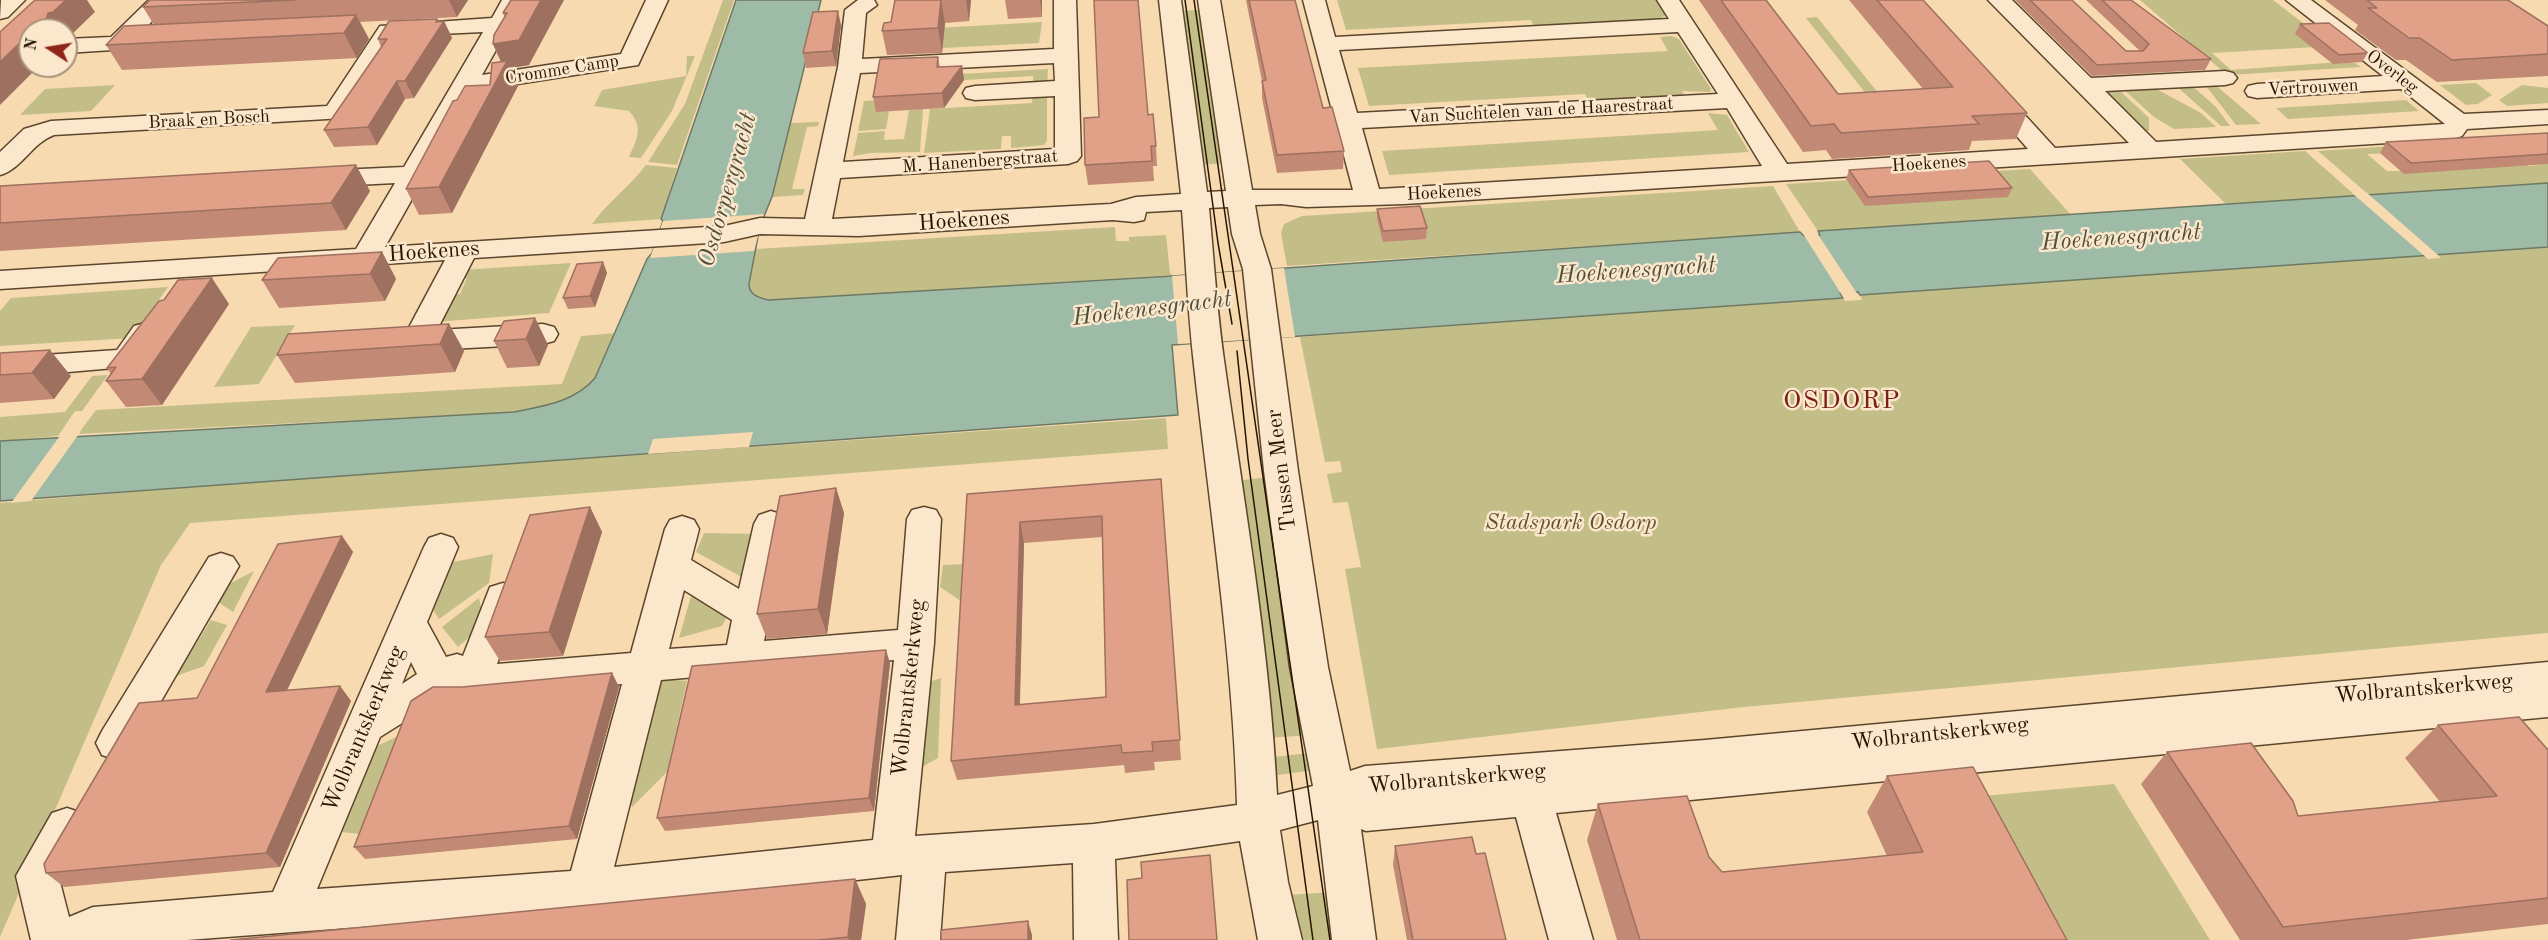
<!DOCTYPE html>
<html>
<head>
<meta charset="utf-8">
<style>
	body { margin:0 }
	#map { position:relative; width:2548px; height:940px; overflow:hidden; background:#f7dab0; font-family:"Old Standard TT",serif }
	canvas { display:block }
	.north { position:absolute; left:18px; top:18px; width:60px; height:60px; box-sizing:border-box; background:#fae7cc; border:2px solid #a6937a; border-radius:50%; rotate:282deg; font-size:16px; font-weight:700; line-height:24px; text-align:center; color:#271500 }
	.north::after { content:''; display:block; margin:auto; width:21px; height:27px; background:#8f2418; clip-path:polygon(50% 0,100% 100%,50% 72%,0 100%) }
</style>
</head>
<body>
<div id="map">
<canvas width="2548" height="940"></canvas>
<div class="north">N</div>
</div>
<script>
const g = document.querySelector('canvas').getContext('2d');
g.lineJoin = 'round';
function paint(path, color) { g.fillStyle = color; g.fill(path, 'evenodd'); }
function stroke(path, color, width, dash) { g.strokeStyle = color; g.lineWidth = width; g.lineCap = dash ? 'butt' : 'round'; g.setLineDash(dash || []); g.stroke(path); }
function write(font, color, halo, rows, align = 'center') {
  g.font = font + ' "Old Standard TT",serif'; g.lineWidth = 5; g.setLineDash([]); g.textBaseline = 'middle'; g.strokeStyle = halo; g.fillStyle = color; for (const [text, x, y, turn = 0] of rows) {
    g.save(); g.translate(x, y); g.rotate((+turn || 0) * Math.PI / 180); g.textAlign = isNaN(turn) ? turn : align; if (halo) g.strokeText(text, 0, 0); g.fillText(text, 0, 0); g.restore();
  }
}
paint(new Path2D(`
	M723 0H734L677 165 648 162 685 104Z
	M1337 0H1657L1666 15 1659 19 1535 28 1531 20 1346 30Z
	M2140 0H2273L2333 46 2212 53 2231 70 2340 62 2355 63 2361 67 2227 75Z
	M1200 10 1228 163 1199 165 1176 11Z
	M1817 17 1887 104 1875 105 1806 18Z
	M1042 22 1039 43 943 48V44L920 29Z
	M1671 36 1679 39 1711 89 1710 92 1682 91 1684 95 1646 97 1648 102 1591 105 1585 94 1369 106 1358 68 1668 51 1660 37Z
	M687 56H695L672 111 641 158 629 157C637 139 644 127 629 111L594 106 602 90 686 76Z
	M1048 69 1047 86 1033 87V76L964 80 890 78Z
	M2203 82H2212L2261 124 2236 125Z
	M2189 83 2216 107 2230 126H2221L2174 84Z
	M2476 83 2492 95 2478 104 2466 105 2440 85Z
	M115 85 91 111 20 115 45 89Z
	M2149 85 2201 113 2216 127 2174 129 2154 117 2121 87Z
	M2522 85 2548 88V103L2507 106 2499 100Z
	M2116 87 2149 118V131H2142L2098 88Z
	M1047 91V141L1044 145 1011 148V136H1002L1001 149 924 153 930 109 1032 103 1033 92Z
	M879 100 877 111H889L886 129 858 131 864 101Z
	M2406 100 2419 111 2288 119 2276 108Z
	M923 109 920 152 871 153 853 156 858 133 885 131 884 140 904 139 909 110Z
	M1708 113 1727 115 1749 152 1389 175 1382 151 1718 130Z
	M819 122 818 126 807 127 792 189H805L803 195 772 197 790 123Z
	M2548 136 2525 163 2529 166 2540 165 2548 160V183L2369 195 2318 151ZM2397 153 2401 171H2387L2367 154Z
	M2305 151 2356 196 2226 204 2180 159Z
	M646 165 677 168 661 219 592 224C608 202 629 187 646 165Z
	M2030 169 2071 215 1818 231 1786 184Z
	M1773 186 1800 232 1287 266 1281 233 1284 224 1302 216Z
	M1115 227 1116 241H1129V237L1166 235 1170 273 1172 275 777 300 756 297 749 288 756 249Z
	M2548 246V633L1744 707 1377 749 1345 569 1361 567 1348 502 1333 503 1327 474 1342 472 1340 461 1325 462 1300 337 1843 298 1845 301 1862 300 1860 295Z
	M571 263 549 313 435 322 448 295 460 294 467 278H458L461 270Z
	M168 287 132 338 0 346V311L11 298Z
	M295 325 259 384 214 387 251 327Z
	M616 333C609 348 603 366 594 379 578 403 540 406 514 412L78 434 96 410 562 384 581 336Z
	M108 375 82 411H75L58 436 0 441V417L65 412 92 376Z
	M1166 418 1168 449 190 523 161 565 0 937V503L214 485Z
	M1271 477 1313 735 1266 738 1234 481Z
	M704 533 758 534 747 580 696 552Z
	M493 554 489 583 439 619 430 605 449 563Z
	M966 564 964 603 940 587 943 565Z
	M254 571 233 612 218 602 229 584Z
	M691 596 730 611 722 626 679 638Z
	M479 598 484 624 458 647 442 627Z
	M211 620 227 625 204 666 176 676Z
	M656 678 687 681 667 772 632 807 622 780Z
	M941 678 938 758 918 769 929 682Z
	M405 733 360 834 332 831 366 751Z
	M1317 752 1315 770 1278 775 1274 773 1265 758Z
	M2114 784 2210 940H2060L1983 796Z
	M1334 892 1338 940H1293L1287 895Z`), '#c3be87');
const water = new Path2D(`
	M736 0H821L772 197 760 226 749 284C749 295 759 298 769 300L1172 276 1800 232 1804 236 1820 235 1818 231 2548 183V247L1860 295 1858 292 1840 293 1843 298 1172 345 1178 415 0 501V441L514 412C543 406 575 402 595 378L647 259 652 253 663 221 661 219Z`);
paint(water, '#9ebba7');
stroke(water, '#6e7964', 1.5);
paint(new Path2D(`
	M2366 192 2438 255 2441 258 2428 259 2352 193Z
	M764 214 754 251 650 258 663 221Z
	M1800 229 1805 233H1815V230L1860 298 1856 295 1845 296V300Z
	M1284 268 1295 337 1178 344 1172 276Z
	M81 431 31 501 11 503 62 433Z
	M753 432 749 447 648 454 653 439Z`), '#f7dab0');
stroke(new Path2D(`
	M832 66 842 25`), '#d8bc96', 25, [25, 12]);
const minor = new Path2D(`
	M25 0 8 17 0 19 1 0Z
	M149 0H172L138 36 160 37 163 42 160 47 66 53V39L111 37Z
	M502 0H524L482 75 621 54 646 0H668L638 65 473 91 385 247 724 226 760 218 805 219 838 67 845 10 858 0H874L877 5 866 13 862 59 1054 49V0H1076L1081 156 1077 161 1068 164 840 178 832 219 1111 204 1136 197 1181 194 1159 0H1181L1207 192 1226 191 1198 0H1220L1252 190H1353L1303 0H1325L1335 37 1669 19 1657 0H1679L1787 164 2028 149 1980 94 1983 89 1992 87 2001 89 2055 148 2129 143 1988 0H2012L2091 78 2225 71 2233 73 2237 78 2233 83 2225 85 2105 91 2156 142 2445 124 2401 89 2257 98 2248 96 2245 91 2248 86 2257 84 2383 76 2286 0H2311L2464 114 2548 110V124L2467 129 2462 136 2453 139 1404 204 1306 207 1281 204 1255 205 1260 234 1271 269 1298 471 1328 667 1350 771 1365 766 1705 740 2548 662V717L1556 813 1593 940H1549L1516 817 1366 831 1361 829 1376 940H1332L1318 820 1280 830 1288 882 1302 940H1258L1240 841 1115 859 1118 940H1074L1073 863 945 872 940 940H896L902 875 587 910 187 940H31L16 876 52 813 67 808 82 813 88 826 59 878 69 917 93 907 273 892 424 547 429 538 441 534 453 538 458 547 427 622 446 657 457 654 463 656 490 587 503 583 516 587 521 597 497 664 631 653 665 529 670 520 682 516 694 520 699 529 691 560 739 589 754 524 759 515 771 511 783 515 788 524 764 641 898 630 907 519 912 510 924 507 936 510 941 519 934 643 915 836 1094 824 1237 805C1233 658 1210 511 1194 365 1188 313 1186 262 1182 210L1146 212 1144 220 1134 222 1113 220 859 236 760 234 724 242 474 258 437 330 543 324 554 327 558 334 554 341 543 344 413 351 402 348 398 341 406 333 445 260 0 289V271L356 249 395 183 317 187 308 185 304 179 308 173 317 171 404 167 483 32 396 36 344 118 54 135C32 143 22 169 0 175V152L24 129 51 121 327 106 380 26 492 18ZM1678 32 1718 94 1357 113 1339 50ZM1054 63 1055 81 975 86 966 88 963 93 966 98 975 100 1055 96V149L843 162 860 73ZM1727 108 1762 166 1379 189 1362 128ZM1228 207 1232 234 1243 269 1264 471 1290 667 1313 786 1277 795C1270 652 1245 509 1225 367 1217 314 1214 261 1209 208ZM684 590 732 620 727 645 669 649ZM894 660 873 840 614 867 661 680ZM411 662 417 674 402 684ZM622 684 571 871 317 889 380 737 442 698H471Z
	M145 323 156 326 160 333 137 366 0 378V358L117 350 134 326Z
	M221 553 233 557 239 566 130 755 116 760 102 755 96 743 102 731 209 557Z`);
stroke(minor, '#5b462c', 3);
paint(minor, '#fae7cc');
stroke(new Path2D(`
	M1185 0 1218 243 1232 324
	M1194 0 1330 940
	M1237 351 1248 459 1313 940`), '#271500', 1.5);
paint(new Path2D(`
	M150 0H468L457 17 360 22 369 39 357 58 122 70 106 45 154 25 143 7Z
	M511 0 529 65 511 68 518 86 452 213 419 215 406 189 457 100 490 85 501 62 493 44 505 18 503 13Z
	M895 0H971L969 21 945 23 942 53 887 55 882 31 891 22Z
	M1005 0H1042V17L1008 19Z
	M1246 0H1295L1323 108 1344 151 1343 169 1277 173 1262 98V81Z
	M1699 0H1766L1838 94 1923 89 1849 0H1923L2027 113 2016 139 1972 141 1969 150 1832 159 1826 150 1803 152Z
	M2015 0H2072L2126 51H2140L2086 0H2131L2211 59 2205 70 2092 76Z
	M2325 0H2508L2548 26V76L2437 82 2406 60H2396L2355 30 2358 25Z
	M444 21 452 38 414 98 405 99 377 145 334 147 324 130 381 47 378 39 438 22Z
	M2300 24 2368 53 2362 62 2333 64 2295 34Z
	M841 25 836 66 806 68 803 53Z
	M938 57 940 67 962 66 964 80 944 108 876 112 873 97Z
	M1148 115 1156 146 1157 166H1153L1154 181 1088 185 1085 165Z
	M2548 133V164L2404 174 2380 153 2386 142Z
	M1849 170 2012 188 2008 197 1865 206 1846 179Z
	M0 186 370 191 346 230 0 251Z
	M1377 209 1427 228 1426 239 1383 242 1377 219Z
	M382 252 396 279 385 301 279 308 262 280Z
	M603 262 607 273 595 307 568 309 563 298Z
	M229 304 162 405 126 407 106 381 111 374 107 368Z
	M535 318 548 345 539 366 507 368 494 341Z
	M449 324 464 351 455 372 295 383 277 355Z
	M0 353 71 376 54 399 0 403Z
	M1161 479 1181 760 1154 762 1155 770 1125 773 1124 765 957 780 951 761 967 494ZM1102 537 1106 697 1020 705 1024 543Z
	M836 488 844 513 827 634 767 639 757 614Z
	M590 507 602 532 563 656 500 661 485 637Z
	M342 536 353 552 287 690 340 686 351 701 280 867 64 887 46 873 197 698Z
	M890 663 874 811 665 831 657 818Z
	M612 673 619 687 577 839 365 859 354 847Z
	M2438 725 2548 750V924L2406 940H2240L2141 784 2167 752 2298 816 2440 802 2405 758Z
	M1887 776 2067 940H1617L1587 840 1598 804 1709 857 1722 872 1887 856 1867 812Z
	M1395 846 1476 854 1506 940H1407L1393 865Z
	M855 879 866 904 861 940H231Z`), '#c28a75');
paint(new Path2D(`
	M66 0H87L95 12 69 37H66V30H34L48 13Z
	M449 0H468L457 17Z
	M541 0H564L529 65 511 68 518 86 452 213 439 187 504 68 493 44Z
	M941 0 945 23 942 53 938 28Z
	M966 0H971L969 21Z
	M1040 0H1042V17Z
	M838 11 841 25 836 66 832 51Z
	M356 15 369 39 357 58 344 33Z
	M437 19 441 27 444 21 452 38 414 98 405 81Z
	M30 33V66H39L0 105V62Z
	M962 66 964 80 944 108 942 93Z
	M397 81 405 99 377 145 368 127Z
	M356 165 370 191 346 230 331 203Z
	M382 252 396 279 385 301 370 274Z
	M603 262 607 273 595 307 590 296Z
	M212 278 229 304 162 405 142 379Z
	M535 318 548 345 539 366 526 339Z
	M449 324 464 351 455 372 440 344Z
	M50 350 71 376 54 399 32 373Z
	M836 488 844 513 827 634 818 609Z
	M590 507 602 532 563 656 549 632Z
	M1020 522 1024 543 1019 725 1015 705Z
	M342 536 353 552 279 707 266 692Z
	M886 650 890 663 874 811 869 798Z
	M612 673 619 687 577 839 569 826Z
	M340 686 351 701 280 867 266 853Z
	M855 879 866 904 861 940H849L848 937Z
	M1028 921 1032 935V940H1028Z`), '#9e705f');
const building = new Path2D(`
	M35 0H66L53 12 48 13 47 17 34 30H30V33L0 62V32Z
	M150 0H295L143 7Z
	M511 0H541L519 40 493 44 494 35 507 13H503Z
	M895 0H941L938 28 882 31 884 23 891 22Z
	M1094 0H1138L1148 115 1153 114 1156 146H1151L1152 161 1085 165 1084 118 1099 117Z
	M1249 0H1295L1323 108 1332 107 1344 151 1277 155 1262 81 1266 80Z
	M1721 0H1766L1838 94 1953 87 1877 0H1923L2027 113 1972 116 1979 124 1841 133 1834 124 1811 126Z
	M2030 0H2072L2126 51H2143L2149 44 2102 0H2131L2211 59 2097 65Z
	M2367 0H2508L2548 26V54L2452 60 2420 38H2409L2368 8H2377Z
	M838 11 832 51 803 53 813 12Z
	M356 15 344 33 106 45 124 26Z
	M437 19 436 22 444 21 405 81H397L368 127 324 130 387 39H378L389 21Z
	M2329 23 2368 53 2339 55 2300 24Z
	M938 57 937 67 962 66 942 93 873 97 880 59Z
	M507 61 439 187 406 189 453 101 457 100 465 86 490 85 492 63Z
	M2548 133V154L2411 163 2386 142Z
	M1989 161 2012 188 1868 197 1849 170Z
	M356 165 331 203 0 223V186Z
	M1420 206 1427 228 1383 231 1377 209Z
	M382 252 370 274 262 280 278 258Z
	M603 262 590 296 563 298 577 264Z
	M212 278 142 379 106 381 116 367 107 368 159 301 164 300 178 280Z
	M535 318 526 339 494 341 504 321Z
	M449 324 440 344 277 355 288 334Z
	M50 350 32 373 0 375V353Z
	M1161 479 1180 740 1152 742 1153 751 1122 753 1121 745 951 761 967 494ZM1102 516 1106 697 1015 705 1020 522Z
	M836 488 818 609 757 614 780 496Z
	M590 507 549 632 485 637 530 515Z
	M342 536 266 692 340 686 266 853 46 873 44 864 139 703 197 698 278 544Z
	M886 650 869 798 657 818 692 666Z
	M612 673 569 826 354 847 411 701 433 687H462Z
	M2519 717 2548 750V898L2283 927 2167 752 2251 743 2293 801 2298 816 2497 796 2438 725Z
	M1973 767 2067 940H1640L1598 804 1687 796 1709 857 1722 872 1923 852 1887 776Z
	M1472 837 1476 854 1485 853 1506 940H1413L1395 846Z
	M1210 855 1217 940H1129L1127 880 1142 878 1141 862Z
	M855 879 848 937 819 940H231Z
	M1028 921V940H941V930Z`);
paint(building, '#e1a088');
stroke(building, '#9e705f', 1.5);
write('18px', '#271500', '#fae7cc', [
	["Cromme Camp",562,70,-9],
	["Overleg",2392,72,37],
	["Vertrouwen",2313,88,-3],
	["Van Suchtelen van de Haarestraat",1541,111,-3],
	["Braak en Bosch",209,120,-3],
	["M. Hanenbergstraat",980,162,-4],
	["Hoekenes",1929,164,-4],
	["Hoekenes",1444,193,-3]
]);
write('22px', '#271500', '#fae7cc', [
	["Hoekenes",964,221,-4],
	["Hoekenes",434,252,-4],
	["Tussen Meer",1282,470,-97],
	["Wolbrantskerkweg",909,688,-84],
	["Wolbrantskerkweg",2424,689,-5],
	["Wolbrantskerkweg",364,729,-67],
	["Wolbrantskerkweg",1940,734,-6],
	["Wolbrantskerkweg",1457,779,-5]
]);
write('italic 22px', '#5e502f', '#fae7cc', [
	["Stadspark Osdorp",1571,523]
]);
write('italic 24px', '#514f3a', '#fae7cc', [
	["Osdorpergracht",728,190,-74],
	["Hoekenesgracht",2121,238,-4],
	["Hoekenesgracht",1636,271,-4],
	["Hoekenesgracht",1152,309,-7]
]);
g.letterSpacing = '1.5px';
write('26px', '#7a1f14', '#fae7cc', [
	["OSDORP",1842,401]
]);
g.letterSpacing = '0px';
</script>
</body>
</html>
